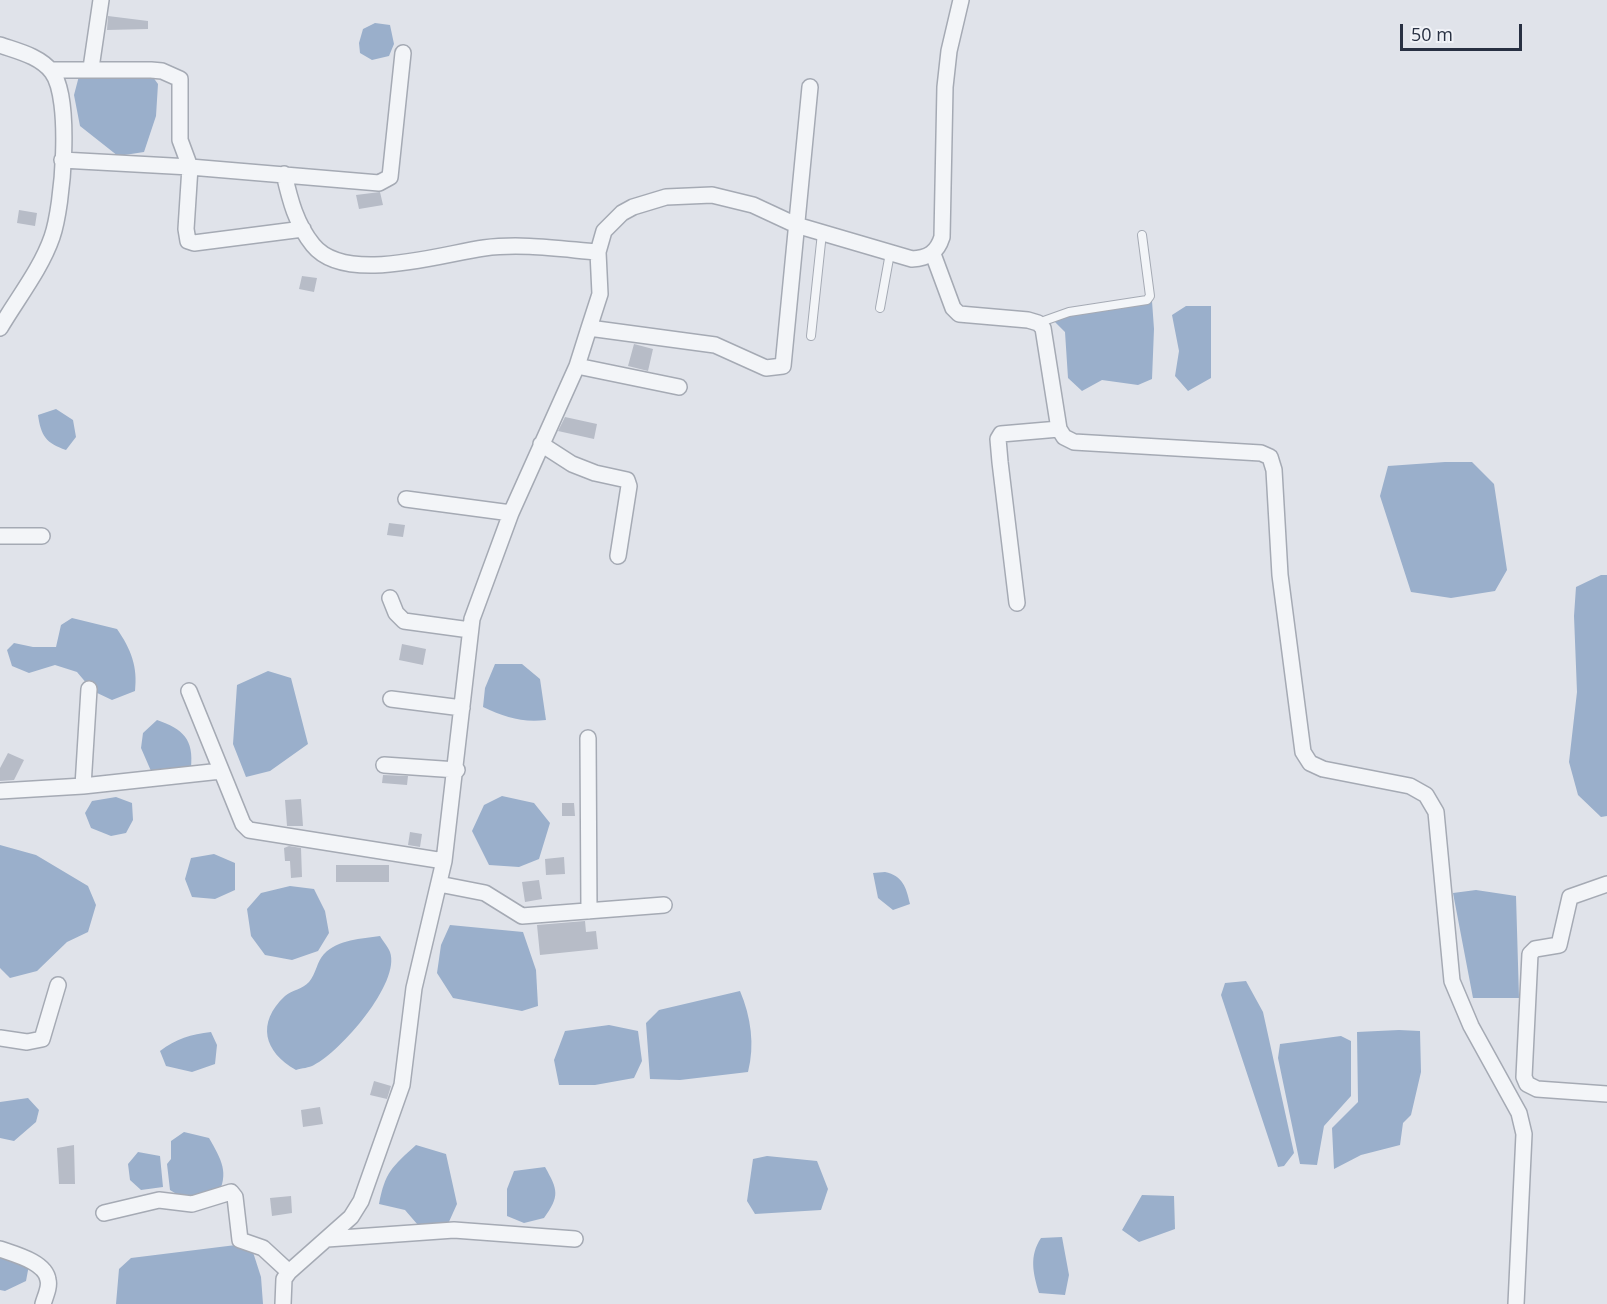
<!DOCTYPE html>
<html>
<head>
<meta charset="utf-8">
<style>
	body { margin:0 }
	#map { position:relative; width:1607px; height:1304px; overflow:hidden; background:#e0e3ea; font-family:"Open Sans",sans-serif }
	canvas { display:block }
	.scale { position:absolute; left:1400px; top:24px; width:122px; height:27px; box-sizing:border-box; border:3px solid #283042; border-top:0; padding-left:8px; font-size:18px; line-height:21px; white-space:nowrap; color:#283042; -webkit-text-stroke:4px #f0f2f7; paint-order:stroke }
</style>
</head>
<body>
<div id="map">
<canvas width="1607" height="1304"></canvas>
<div class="scale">50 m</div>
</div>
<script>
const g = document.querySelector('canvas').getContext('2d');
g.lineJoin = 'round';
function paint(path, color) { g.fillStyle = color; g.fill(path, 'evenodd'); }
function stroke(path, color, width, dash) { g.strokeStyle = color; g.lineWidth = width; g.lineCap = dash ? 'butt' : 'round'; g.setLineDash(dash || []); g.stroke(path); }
paint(new Path2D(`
	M375 23 390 25 394 44 389 56 372 60 360 53 359 43 363 29Z
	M144 65 158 84 156 116 144 152 118 156 80 126 74 95 79 76Z
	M1131 298 1152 301 1154 329 1152 379 1138 385 1102 380 1082 391 1068 378 1065 332 1055 322 1080 309Z
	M1186 306H1211V378L1188 391 1175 376 1179 351 1172 315Z
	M56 409 73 420 76 437 66 450C46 443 41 436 38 415Z
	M1445 462H1472L1494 484 1507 570 1495 591 1451 598 1411 592 1380 496 1388 466Z
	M1601 575H1607V816L1601 817 1578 795 1569 762 1577 692 1574 616 1576 587Z
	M72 618 117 629C131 649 138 667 135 691L112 700 93 691 77 672 55 665 29 673 12 666 7 650 14 643 33 647H56L61 625Z
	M495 664H522L540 679 546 720C522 723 505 717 483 707L485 688Z
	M268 671 291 678 308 744 270 771 246 777 233 744 237 685Z
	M157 720C183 729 194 739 191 768L151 771 141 748 143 733Z
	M502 796 534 803 550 823 539 859 519 867 489 865 472 831 484 805Z
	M116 797 132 803 133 820 126 833 111 836 91 828 85 813 92 801Z
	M0 845 36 855 88 886 96 905 88 932 67 942 37 971 10 978 0 968Z
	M214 854 235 863V890L215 899 192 897 185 879 191 858Z
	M885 872C903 876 906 887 910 904L893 910 878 898 873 873Z
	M290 886 314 889 325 911 329 933 318 951 292 960 265 955 251 936 247 909 261 893Z
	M1476 890 1516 896 1519 998H1473L1453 893Z
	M450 925 523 932 536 970 538 1006 522 1011 453 998 437 973 441 945Z
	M380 936C383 941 388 947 390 952 401 983 340 1052 314 1065 309 1068 302 1068 296 1070 264 1052 256 1023 285 996 292 990 303 989 309 982 316 974 317 961 324 954 339 939 361 939 380 936Z
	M1246 981 1263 1012 1294 1153 1284 1166 1278 1167 1221 995 1225 983Z
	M740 991C751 1017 755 1045 748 1072L680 1080 650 1079 646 1023 659 1010Z
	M609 1025 638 1031 642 1061 634 1078 595 1085H559L554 1060 565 1031Z
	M1399 1030 1420 1031 1421 1072 1411 1115 1403 1123 1400 1145 1361 1155 1334 1169 1332 1128 1358 1102 1357 1032Z
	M211 1032 217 1045 215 1064 192 1072 166 1066 160 1051C176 1039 191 1034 211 1032Z
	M1341 1036 1351 1041V1096L1324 1126 1317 1165 1300 1164 1278 1058 1280 1044Z
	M28 1098 39 1110 36 1122 14 1141 0 1138V1102Z
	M184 1132 209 1138C221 1159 230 1173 217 1196L191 1203 170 1190 167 1164 171 1159V1141Z
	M416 1145 446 1154 457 1204 448 1224 424 1232 405 1210 379 1204C385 1172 392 1167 416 1145Z
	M138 1152 160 1156 163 1187 141 1190 130 1180 128 1164Z
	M767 1156 817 1161 828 1189 821 1210 755 1214 747 1201 753 1159Z
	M545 1167C558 1190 560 1196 544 1218L524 1223 507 1216V1189L514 1171Z
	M1142 1195 1174 1196 1175 1229 1139 1242 1122 1230Z
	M1062 1237 1069 1275 1065 1295 1039 1293C1033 1273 1029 1256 1041 1238Z
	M244 1244 252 1249 261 1277 263 1304H116L119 1269 131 1258Z
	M0 1255 29 1265 26 1281 5 1291 0 1290Z`), '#9aafcb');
paint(new Path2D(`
	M108 16 148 21V29L107 30Z
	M380 192 383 205 359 209 356 195Z
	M19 210 37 213 35 226 17 223Z
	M302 276 317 278 314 292 299 289Z
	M634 344 653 349 648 371 628 366Z
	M565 417 597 424 594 439 558 431Z
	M389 523 405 525 403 537 387 535Z
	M402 644 426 649 423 665 399 660Z
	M8 753 24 760 14 780 0 781V768Z
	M383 775 408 776 407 785 382 783Z
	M301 799 303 826H287L285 800Z
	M562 803H574L575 816H562Z
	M410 832 422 834 420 847 408 845Z
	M289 846 301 848 302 877 291 878 290 861H285L284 848Z
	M564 857 565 874 546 875 545 859Z
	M336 865H389V882H336Z
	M539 880 542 899 525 902 522 882Z
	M585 921 586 932 596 931 598 949 540 955 537 925Z
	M374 1081 391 1086 387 1099 370 1095Z
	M320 1107 323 1124 303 1127 301 1110Z
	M74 1145 75 1184H59L57 1148Z
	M291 1196 292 1213 272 1216 270 1198Z`), '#b7bcc7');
const service = new Path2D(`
	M880 308 890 253
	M1038 323 1069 312 1147 300 1150 296 1142 235
	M811 336 822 233`);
const minor = new Path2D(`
	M0 45C17 51 40 56 52 72 72 98 63 206 52 237 41 269 17 299 0 328
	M91 68 101 0
	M51 70H151L162 71 180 79V140L190 167 186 229 188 241 194 243 303 229
	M62 160 190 167 379 183 390 177 403 53
	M284 174C290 200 296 224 313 245 345 285 441 254 484 248 521 243 561 249 598 252
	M933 254 953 308 959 314 1028 320 1038 323 1043 328 1059 429
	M589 328 715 345 766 368 783 366 810 87
	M577 366 679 387
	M541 444 572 464 595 473 627 480 629 486 618 556
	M406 499 511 513
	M0 536H42
	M390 598 396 613 404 621 470 630
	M1017 603 1000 462 998 439 1001 434 1059 429 1064 437 1074 442 1261 453 1270 457 1274 470 1280 575 1303 752 1310 763 1323 769 1410 786 1426 795 1436 812 1452 981 1471 1026 1519 1113 1524 1134 1516 1304
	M189 691 243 824 249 830 444 861
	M391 699 462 708
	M588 738 589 911
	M384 765 457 770
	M83 786 89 689
	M0 791 83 786 221 771
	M439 884 485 893 522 916 664 905
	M1607 884 1570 897 1559 945 1535 949 1530 954 1524 1077 1527 1084 1537 1089 1607 1094
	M0 1038 27 1042 42 1039 58 985
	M104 1213 159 1200 192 1204 231 1192 235 1197 240 1240 263 1248 289 1272
	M327 1239 454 1230 575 1239
	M0 1249C14 1254 46 1262 48 1280 50 1287 45 1297 43 1304
	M283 1304 284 1279 289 1272 351 1217 361 1201 402 1085 414 988 444 861 472 619 511 513 577 366 589 328 600 294 598 252 604 231 622 213 633 207 666 197 712 195 753 205 796 225 912 259C928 258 937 253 942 237L945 87 949 51 961 0`);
stroke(service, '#a5aab4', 10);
stroke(minor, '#a5aab4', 18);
stroke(service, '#f3f5f8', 8);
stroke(minor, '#f3f5f8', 15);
</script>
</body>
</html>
